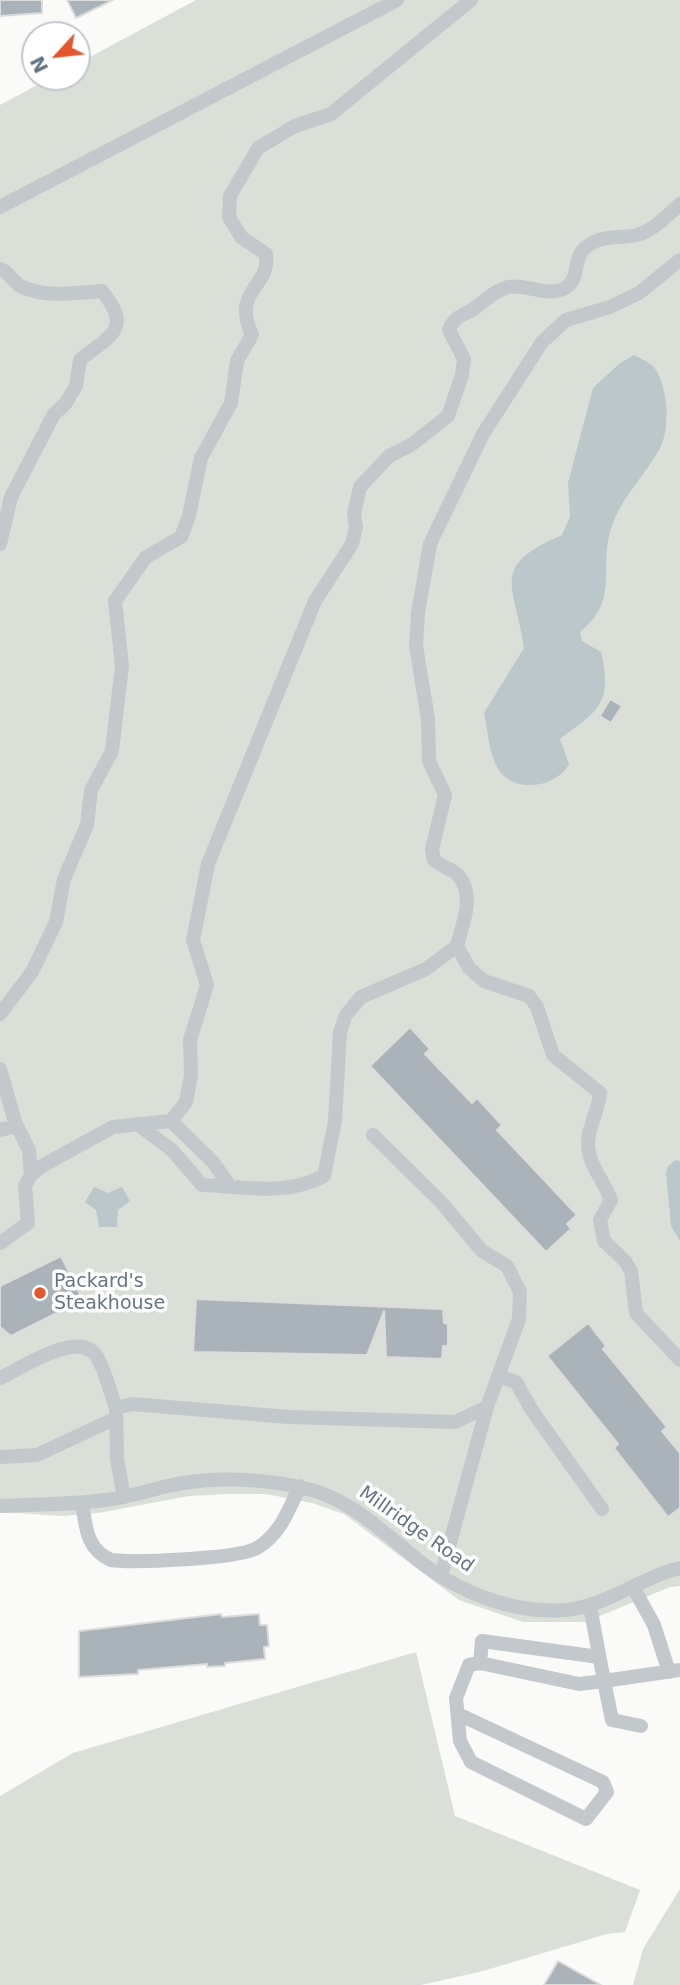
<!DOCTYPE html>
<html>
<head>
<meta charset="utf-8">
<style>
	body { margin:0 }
	#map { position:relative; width:680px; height:1985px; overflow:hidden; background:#fafaf8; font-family:"DejaVu Sans",sans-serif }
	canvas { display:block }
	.north { position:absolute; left:21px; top:21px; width:70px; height:70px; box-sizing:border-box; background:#fff; border:2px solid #c1c8cd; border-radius:50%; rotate:243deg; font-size:19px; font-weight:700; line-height:28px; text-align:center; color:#657683 }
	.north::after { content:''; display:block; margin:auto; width:24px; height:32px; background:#e4572e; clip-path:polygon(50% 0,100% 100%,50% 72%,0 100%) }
</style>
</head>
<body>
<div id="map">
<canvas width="680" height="1985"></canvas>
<div class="north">N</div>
</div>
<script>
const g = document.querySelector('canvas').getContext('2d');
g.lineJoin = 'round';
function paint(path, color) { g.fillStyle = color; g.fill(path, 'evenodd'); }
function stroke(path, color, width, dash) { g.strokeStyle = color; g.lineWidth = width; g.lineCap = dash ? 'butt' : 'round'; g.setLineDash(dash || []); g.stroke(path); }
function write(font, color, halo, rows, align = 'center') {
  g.font = font + ' "DejaVu Sans",sans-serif'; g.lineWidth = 7; g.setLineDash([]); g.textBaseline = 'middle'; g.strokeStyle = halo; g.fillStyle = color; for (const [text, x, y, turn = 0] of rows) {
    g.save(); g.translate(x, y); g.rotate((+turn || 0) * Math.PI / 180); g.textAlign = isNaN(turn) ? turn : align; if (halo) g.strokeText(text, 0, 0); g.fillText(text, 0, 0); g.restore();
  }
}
paint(new Path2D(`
	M196 0H680V1586L670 1587 585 1622H523L459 1600 344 1514 312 1503 266 1494H225L189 1496 98 1513 62 1516 0 1512V105L52 77H77V64Z
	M416 1652 455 1816 640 1890 625 1932 607 1934 483 1971 421 1985H0V1796L73 1753Z
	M680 1889V1985H633L643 1949Z`), '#dadfd7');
paint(new Path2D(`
	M634 355C640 358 648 362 653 366 668 384 671 428 660 448 644 477 621 497 611 529 598 568 621 599 580 632L582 641 601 652C613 705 598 710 560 739L569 764C557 787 518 793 501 773 489 758 488 730 484 713L524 648C516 585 487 567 562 535L570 517 568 483 593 388 619 364Z
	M676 1160 680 1161V1241L671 1226 666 1173 668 1166Z
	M94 1187 108 1193 122 1187 130 1201 118 1210 117 1227H99L96 1210 85 1202Z`), '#bbc7cb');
const building = new Path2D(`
	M0 0H42V13L0 16Z
	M67 0H113L76 18Z
	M610 699 622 706 611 723 600 716Z
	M410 1027 430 1049 425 1054 472 1103 477 1098 502 1125 497 1130 577 1215 567 1224 571 1229 546 1252 370 1066Z
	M61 1256 83 1300 11 1336 0 1327V1286Z
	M196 1299 443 1309 444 1323 448 1324V1346H443L442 1359 386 1357 384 1311 367 1355 193 1352Z
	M588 1323 606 1346 603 1349 667 1427 662 1431 680 1453V1508L668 1517 614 1448 618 1444 547 1356Z
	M221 1614 222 1617 259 1614 260 1625H267L269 1646 264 1647 265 1659 225 1663V1666L207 1667V1664L138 1670V1674L79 1677V1631Z
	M558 1961 601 1985H544Z`);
paint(building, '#aab3b9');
stroke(building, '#dcdcda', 2);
stroke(new Path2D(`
	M0 207 397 0
	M680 260 639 293 610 307 566 320 542 342 483 434 430 544 418 613 416 646 428 719 429 761 445 795 432 849 434 860C441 866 452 869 458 875 476 895 462 925 457 946L469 968 484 981 529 996 537 1007 553 1055 600 1093C599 1110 588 1126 588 1143 588 1165 604 1180 611 1200L600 1220 604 1241 625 1261 631 1271 636 1313 680 1360
	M0 269C10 272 12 282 22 287 47 298 75 293 102 291 132 329 112 334 80 360L76 386 66 403 54 414 11 497 0 544
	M0 1014 32 972 56 922 64 879 87 825 91 790 112 751 122 666 115 601 146 557 181 537 189 516 201 458 231 403 237 361 252 335C231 289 271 288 266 254L241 237 229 217 230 196 258 148 295 126 331 114 471 0
	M0 1069 15 1122 29 1150 31 1175
	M171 1121 186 1102 191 1076 190 1040 207 985 193 940 208 864 315 601 352 544 356 527 354 514 360 487 389 456 411 445 448 416 462 375 464 359 449 330C454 317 461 316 472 310 484 302 493 291 508 287 526 283 547 298 565 288 581 279 572 258 586 247 602 234 618 239 637 235 654 230 667 216 680 204
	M137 1124 172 1150 202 1185C246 1186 283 1197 324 1176L335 1121 340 1032 346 1015 361 997 426 969 457 946
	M0 1130 17 1126
	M0 1243 28 1223 25 1186 31 1175 42 1166 113 1127 171 1121 213 1162 229 1185
	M500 1377 516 1382 531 1409 602 1509
	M0 1378C22 1368 80 1328 97 1357 106 1372 110 1392 116 1408
	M0 1457 37 1455 116 1418
	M124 1497 117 1459 116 1408 132 1404 289 1417 455 1422 487 1407 519 1319 520 1292 507 1266 482 1251 441 1202 373 1135
	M82 1503C86 1527 86 1549 111 1560 134 1563 238 1559 257 1548 280 1535 289 1509 300 1486
	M0 1506C35 1504 70 1505 105 1500 132 1497 157 1487 183 1483 222 1477 266 1479 304 1488 354 1499 387 1537 427 1567 465 1595 518 1614 566 1610 607 1606 641 1577 680 1568
	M441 1576 487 1407
	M633 1587 654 1625 669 1672
	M590 1606 604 1681 680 1670
	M599 1657 482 1641 480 1663 579 1684 604 1681 612 1720 641 1726
	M458 1714 603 1782 607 1792 586 1819 471 1762 460 1741 456 1698 469 1665 480 1663`), '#c3c8cc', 14);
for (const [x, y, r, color] of [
	[40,1293,7,"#e4572e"]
]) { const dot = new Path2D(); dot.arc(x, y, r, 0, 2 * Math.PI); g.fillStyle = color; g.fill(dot); stroke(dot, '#fff', 2.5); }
write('19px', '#657683', '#fff', [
	["Packard's",54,1282],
	["Steakhouse",54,1304]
], 'left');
write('19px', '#657683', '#fff', [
	["Millridge Road",416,1530,35]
]);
</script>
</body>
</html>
